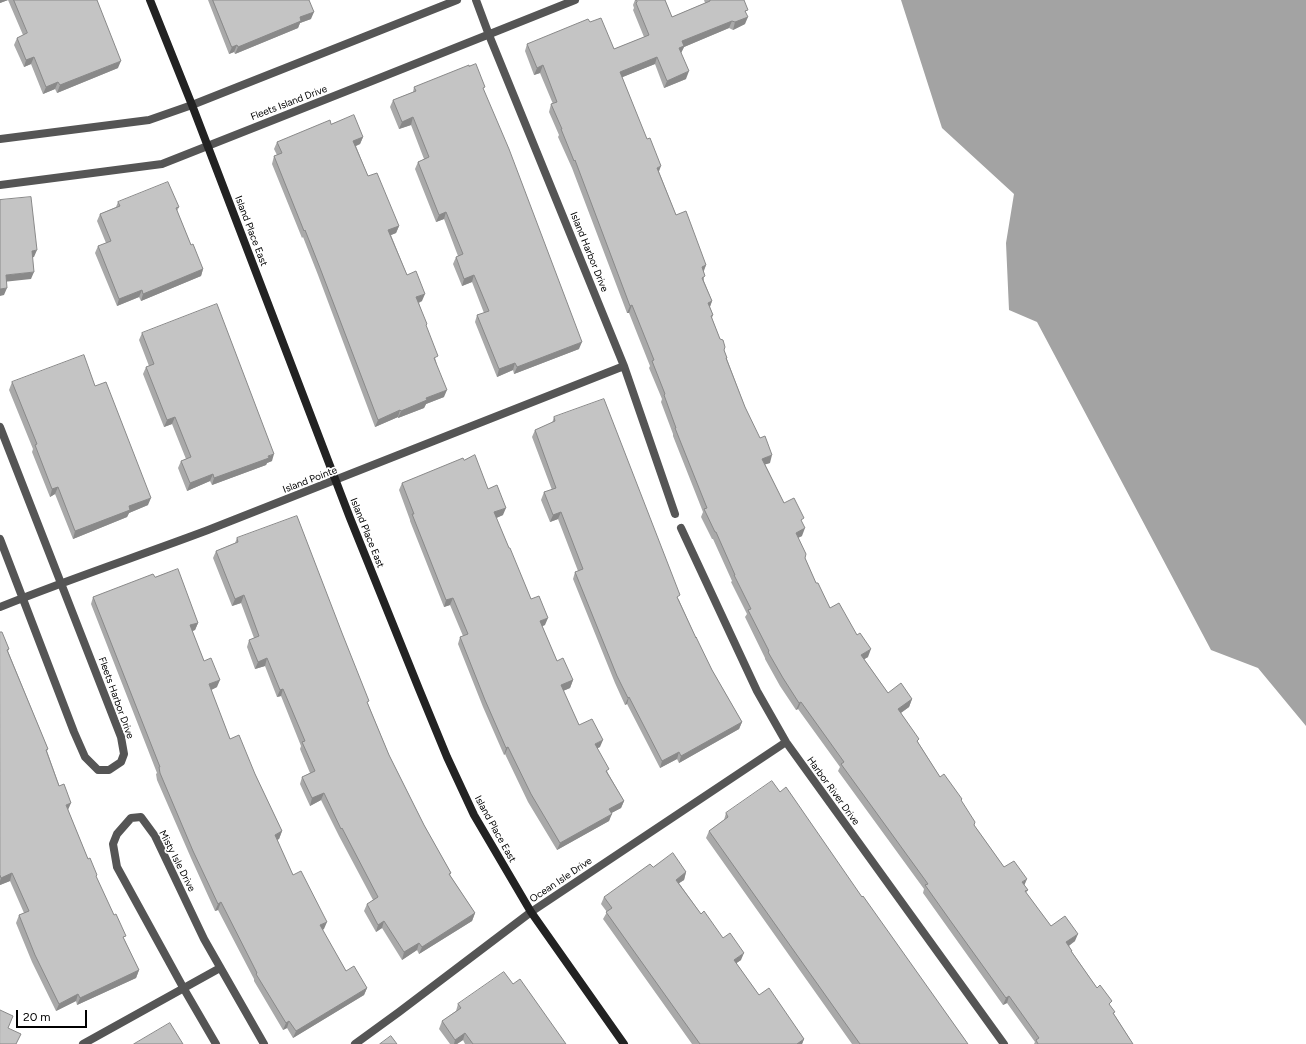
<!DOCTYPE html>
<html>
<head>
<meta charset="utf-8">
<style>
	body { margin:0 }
	#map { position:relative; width:1306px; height:1044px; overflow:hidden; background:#fff; font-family:Figtree,sans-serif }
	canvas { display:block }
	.scale { position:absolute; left:16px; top:1010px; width:71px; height:18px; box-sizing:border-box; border:2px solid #000; border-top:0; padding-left:5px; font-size:12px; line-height:14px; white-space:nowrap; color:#000; -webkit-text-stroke:3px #fff; paint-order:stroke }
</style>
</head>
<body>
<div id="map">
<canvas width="1306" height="1044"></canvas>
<div class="scale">20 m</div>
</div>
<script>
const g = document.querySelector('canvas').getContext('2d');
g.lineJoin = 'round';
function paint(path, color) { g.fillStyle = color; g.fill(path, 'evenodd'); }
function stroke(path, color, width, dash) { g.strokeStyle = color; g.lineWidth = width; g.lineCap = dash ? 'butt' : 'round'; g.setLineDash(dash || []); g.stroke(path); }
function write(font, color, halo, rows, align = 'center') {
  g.font = font + ' Figtree,sans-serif'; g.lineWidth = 3.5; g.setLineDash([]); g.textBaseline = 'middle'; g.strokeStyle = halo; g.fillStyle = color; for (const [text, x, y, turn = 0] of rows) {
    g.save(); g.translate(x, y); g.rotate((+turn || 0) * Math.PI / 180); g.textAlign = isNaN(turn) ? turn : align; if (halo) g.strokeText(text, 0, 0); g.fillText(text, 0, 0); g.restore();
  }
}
paint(new Path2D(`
	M901 0H1306V726L1258 668 1211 650 1037 322 1009 310 1006 243 1014 194 942 128Z`), '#a3a3a3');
stroke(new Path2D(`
	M476 0 489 35 624 366 675 514
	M0 139 149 120 192 105 457 0
	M0 185 162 164 367 83 575 0
	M0 427 121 737 124 754 121 762 109 770H98L85 757 74 732 0 539
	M681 528 757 691 786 742 1004 1044
	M0 607C69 579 139 556 208 530 347 476 485 420 624 366
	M83 1044 220 968
	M216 1044 184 989 117 867 113 844 117 834 131 818 141 817 155 836 204 939 264 1044
	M355 1044 399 1012 531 912 786 742`), '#555', 8);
stroke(new Path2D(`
	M150 0 192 105 350 518 419 689 447 757 474 815 531 912 624 1044`), '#222', 8);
paint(new Path2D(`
	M0 0H97L118 68 57 93 55 89 43 94 31 64 24 67 14 45 17 38 23 35 8 0 0 3Z
	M208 0H309L311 19 300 23 298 28 235 54 234 52 229 54Z
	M635 0H665L672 17 705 3 704 0H744L746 13 745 24 733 30 729 28 684 47 681 53 686 79 664 88 655 64 622 77 676 215 706 265 704 271V281L712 301 710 307 713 315 712 318 727 358V359L745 407 770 463 765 464 784 503 802 523V536L798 538 805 558 816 583 830 608 868 657 864 659 888 693 912 699 909 707 901 713 918 742 940 777 961 801 974 825 1004 867 1024 885 1028 890 1026 893 1051 926 1075 941 1069 946 1072 952 1097 988 1110 1006 1114 1014 1133 1044H1034L1035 1042 1007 1003 1003 1005 923 893 924 889 838 771 840 767 798 709 796 710 780 686 765 659V658L745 617 747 614 731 582 732 581 713 539H712L701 517 703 512 673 436V434L661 402 662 399 649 368 650 366 629 313H627L572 168 558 137 559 135 549 112 551 104H553L540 73 534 75 525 51 527 44 590 22 614 49 644 37 633 10 634 8 633 5Z
	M414 87 484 91 579 349 514 374 513 370 497 377 475 322 477 315 484 313 472 282 462 286 453 264 456 257 458 256 444 219 436 222 415 169 418 162 424 159 411 125 399 129 390 107 393 100 413 92Z
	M331 124 363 137 360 144 356 146 368 176 399 226 396 233 391 235 407 275 422 301 419 303 426 327 436 361 444 397 426 404 424 408 398 418V417L375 427 318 275 303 237 302 238 272 164 274 156 277 155 274 149 277 142Z
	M118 202 179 207 177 211 191 245 203 269 201 276 141 301 139 297 117 306 95 253 98 246 106 243 97 221 100 214 116 207Z
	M142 333 272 461 267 463 266 465 212 485 210 481 187 491 178 468 181 461 186 459 172 424 164 427 143 374 146 367 149 366 139 340Z
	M12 382 95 386 148 505 129 513 127 517 73 539 55 494 50 497 32 452 33 449 9 390Z
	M554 417 679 600 696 638 712 670 742 722 739 729 679 763 677 759 660 768 627 704 625 705 615 683 573 579 575 572 578 571 558 519 550 522 541 500 544 492 552 490 532 437 535 430 552 423Z
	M464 460 488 489 503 515 496 518 509 548 531 599 545 625 542 626 557 661 573 680 570 688 563 691 579 725 600 747 597 748 608 773 624 801 621 808 611 813 609 821 557 850 528 802 505 754 504 755 483 707 458 644 460 637 463 636 450 605 444 607 410 521V520L399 490 402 483Z
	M237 538 368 704 389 755 424 825 451 873 450 875 475 913 472 921 419 954 417 950 402 960 382 928 376 932 364 911 367 904 373 900 339 836 321 800 310 806 300 784 302 777 310 773 300 749 301 746 281 696 277 697 265 666 255 669 247 647 249 640 254 638 241 603 232 606 213 558 216 551 235 543Z
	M155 577 198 623 195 630 192 631 204 661 217 687 211 690 230 739 255 774 282 831 279 839 277 840 293 875 324 929 322 930 346 971 367 988 364 995 293 1038 287 1028 283 1030 254 981V979L218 910 215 911 191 858 157 780 156 774 157 773 91 604 93 597Z
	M0 632 9 649 8 651 48 749 47 751 68 810 88 859 125 941 139 970 136 978 77 1005 76 1001 56 1011 32 962 16 923 19 915 24 913 10 881 0 885Z
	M780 792 862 897 968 1044H852L706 838 709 831 724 820 726 813Z
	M653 867 686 872 684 880 679 883 701 914 723 938 741 960 736 963 759 995 804 1039 802 1044H692L603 919 607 912 601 904 604 897Z
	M513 984 566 1044H465L463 1040 457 1044H450L439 1029 442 1021 456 1011 458 1004Z`), '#a9a9a9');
paint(new Path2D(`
	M0 0H8L0 3Z
	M314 12 311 19 300 23 298 28 235 54 238 47 300 17Z
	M748 17 745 24 733 30 735 22Z
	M732 21 729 28 684 47 681 53 677 55 682 41Z
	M237 45 234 52 229 54 232 47Z
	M34 57 31 64 24 67 26 60Z
	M657 57 655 64 618 79 620 72Z
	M121 61 118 68 57 93 60 85Z
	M543 65 540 73 534 75 537 68Z
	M689 71 686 79 664 88 667 81Z
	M58 82 55 89 43 94 46 87Z
	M413 117 411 125 399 129 402 122Z
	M363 137 360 144 351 148 353 141Z
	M661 166 658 174 657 168Z
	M446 212 444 219 436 222 439 215Z
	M399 226 396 233 386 237 388 230Z
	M37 250 34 257 29 258 32 251Z
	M706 265 703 272 702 267Z
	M203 269 201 276 141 301 143 294Z
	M34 272 31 279 3 282 6 275Z
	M474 275 472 282 462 286 464 279Z
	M7 288 4 295 0 296V289Z
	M142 290 139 297 117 306 119 299Z
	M425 294 422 301 414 304 416 297Z
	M712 301 709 309 708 303Z
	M632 305 629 313H627L630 306Z
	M582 342 579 349 514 374 517 367Z
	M515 363 513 370 497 377 499 369Z
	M447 390 444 397 426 404 424 408 398 418 401 411 426 398Z
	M400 410 398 417 375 427 378 420Z
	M175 417 172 424 164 427 167 420Z
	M274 454 272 461 267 463 266 465 212 485 214 478Z
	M772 455 770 463 760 466 762 459Z
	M213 474 210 481 187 491 190 483Z
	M58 487 55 494 50 497 52 489Z
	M151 498 148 505 129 513 127 517 73 539 75 531 129 506Z
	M506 508 503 515 492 520 494 512Z
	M561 512 558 519 550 522 553 515Z
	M805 528 802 536 793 540 796 533Z
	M244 595 241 603 232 606 235 599Z
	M453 598 450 605 444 607 446 600Z
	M548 618 545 625 538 628 540 621Z
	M198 623 195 630 188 633 190 625Z
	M871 649 868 657 858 663 861 655Z
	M267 658 265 666 255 669 258 662Z
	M220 680 217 687 207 692 209 684Z
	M573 680 570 688 558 693 561 685Z
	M283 689 281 696 277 697 280 690Z
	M629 697 627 704 625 705 628 698Z
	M912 699 909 707 895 717 898 709Z
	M801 702 798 709 796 710 799 703Z
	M742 722 739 729 679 763 681 756Z
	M603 740 600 747 592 751 595 744Z
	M508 747 505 754 504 755 506 748Z
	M679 752 677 759 660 768 662 761Z
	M324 793 321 800 310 806 312 798Z
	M624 801 621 808 606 816 609 809Z
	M71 803 68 810 66 805Z
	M612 814 609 821 557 850 560 843Z
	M282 831 279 839 272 842 275 835Z
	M686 872 684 880 673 887 676 880Z
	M12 873 10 881 0 885V881L1 878Z
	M1027 879 1024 886 1022 882Z
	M221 902 218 910 215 911 218 904Z
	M475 913 472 921 419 954 422 947Z
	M384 921 382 928 376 932 378 925Z
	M327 922 324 929 317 933 320 925Z
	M1078 934 1075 941 1064 949 1066 942Z
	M419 943 417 950 402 960 404 952Z
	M744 953 741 960 731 967 734 960Z
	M139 970 136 978 77 1005 80 998Z
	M367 988 364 995 293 1038 296 1031Z
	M78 994 76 1001 56 1011 59 1004Z
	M1009 996 1007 1003 1003 1005 1006 998Z
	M289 1021 287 1028 283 1030 286 1023Z
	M465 1033 463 1040 457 1044H454L455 1040Z
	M804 1039 802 1044H797Z`), '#898989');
const building = new Path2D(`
	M14 0H97L121 61 60 85 58 82 46 87 34 57 26 60 17 38 27 33Z
	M213 0H309L314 12 300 17 301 21 238 47 237 45 232 47Z
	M636 0H665L672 17 710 1V0H744L748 10 745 11 748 17 735 22 732 21 682 41 684 46 679 48 689 71 667 81 657 57 620 72 647 139 650 138 661 166 657 168 676 215 686 211 706 265 702 267 705 276 702 278 712 301 708 303 713 315 711 316 720 339 723 340 725 347 724 350 727 358H726L745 407 760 438 765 436 772 455 762 459 784 503 794 498 804 518 801 520 805 528 796 533 806 554 805 558 816 583H818L830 608 839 603 857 635 860 633 871 649 861 655 888 693 901 683 912 699 898 709 919 739 917 741 940 777 944 774 962 799 961 800 975 822 974 825 1004 867 1014 861 1027 879 1022 882 1028 890 1025 891 1051 926 1065 916 1078 934 1066 942 1072 951H1071L1097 988 1100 985 1112 1001 1109 1004 1115 1012 1113 1013 1133 1044H1038L1036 1040 1039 1038 1009 996 1006 998 952 923 925 885 928 884 841 764 844 762 801 702 799 703 783 678 768 652 769 651 748 610 751 609 734 575H735L716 532H715L704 509 707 508 675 428H676L664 395 665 394 652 361 654 360 632 305 630 306 575 160 574 161 561 129H562L551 104 557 102 543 65 537 68 527 44 588 19 590 22 601 18 614 49 649 35 636 3 637 2Z
	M476 64 485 87 483 88 509 149 582 342 517 367 515 363 499 369 477 315 489 311 474 275 464 279 456 257 463 254 446 212 439 215 418 162 429 157 413 117 402 122 393 100 416 91 414 87 469 65V66Z
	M354 115 363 137 353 141 368 176 377 173 399 226 388 230 407 275 416 271 425 294 416 297 427 324 426 325 438 356 434 358 447 390 426 398 427 400 401 411 400 410 378 420 320 268 305 230 304 231 274 156 282 153 277 142 330 120 331 124Z
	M168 182 179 207 176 208 191 245 193 244 203 269 143 294 142 290 119 299 98 246 111 241 100 214 120 206 118 202Z
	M31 197 37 250 32 251 34 272 6 275 7 288 0 289V200Z
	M217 304 274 454 268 456 269 458 214 478 213 474 190 483 181 461 191 457 175 417 167 420 146 367 154 364 142 333Z
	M84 355 95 386 106 382 151 498 129 506 130 510 75 531 58 487 52 489 35 445 37 444 12 382Z
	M604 399 680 595 677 597 696 638V637L712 670 742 722 681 756 679 752 662 761 629 697 628 698 617 676 575 572 583 569 561 512 553 515 544 492 556 488 535 430 555 421 554 417Z
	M475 455 488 489 497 485 506 508 494 512 509 548H510L531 599 539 596 548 618 540 621 557 661 563 658 573 680 561 685 579 725 592 719 603 740 595 744 609 769 606 771 624 801 609 809 612 814 560 843 531 794 508 747 506 748 485 700 460 637 468 634 453 598 446 600 412 514H414L402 483 463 458 464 460Z
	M297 516 342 633 369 701 367 702 389 755 424 825 451 873 449 874 475 913 422 947 419 943 404 952 384 921 378 925 367 904 378 897 342 828 341 829 324 793 312 798 302 777 315 771 302 742 305 741 283 689 280 690 267 658 258 662 249 640 259 636 244 595 235 599 216 551 238 542 237 538Z
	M178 569 198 623 190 625 204 661 211 658 220 680 209 684 230 739 239 735 255 774 282 831 275 835 293 875 301 871 327 922 320 925 346 971 354 966 367 988 296 1031 289 1021 286 1023 256 974 257 973 221 902 218 904 193 851 160 773 159 767H160L93 597 153 574 155 577Z
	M0 632H2L9 649 7 650 48 749 46 750 59 786 64 784 71 803 66 805 88 859 90 858 97 875 96 876 114 915 116 914 126 936 123 937 139 970 80 998 78 994 59 1004 35 955 19 915 29 911 12 873 1 878 0 875Z
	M772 781 780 792 786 787 862 897 863 896 968 1044H860L709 831 728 817 726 813Z
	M673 853 686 872 676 880 701 914 704 911 723 938 730 933 744 953 734 960 759 995 769 988 804 1039 797 1044H798H700L606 912 612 908 604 897 650 864 653 867Z
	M504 972 513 984 520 979 566 1044H473L465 1033 455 1040 442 1021 461 1008 458 1004Z
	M0 1010 13 1016 8 1028 21 1034 16 1044H0Z
	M170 1023 183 1044H134Z
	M391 1036 397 1044H380Z`);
paint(building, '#c4c4c4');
stroke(building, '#898989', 1);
write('10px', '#000', '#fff', [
	["Fleets Island Drive",289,103,-21],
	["Island Place East",251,231,69],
	["Island Harbor Drive",589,252,68],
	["Island Pointe",310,480,-21],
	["Island Place East",367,533,68],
	["Fleets Harbor Drive",116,698,70],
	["Harbor River Drive",833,791,54],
	["Island Place East",495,829,61],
	["Misty Isle Drive",177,861,63],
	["Ocean Isle Drive",561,880,-34]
]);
</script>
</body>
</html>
